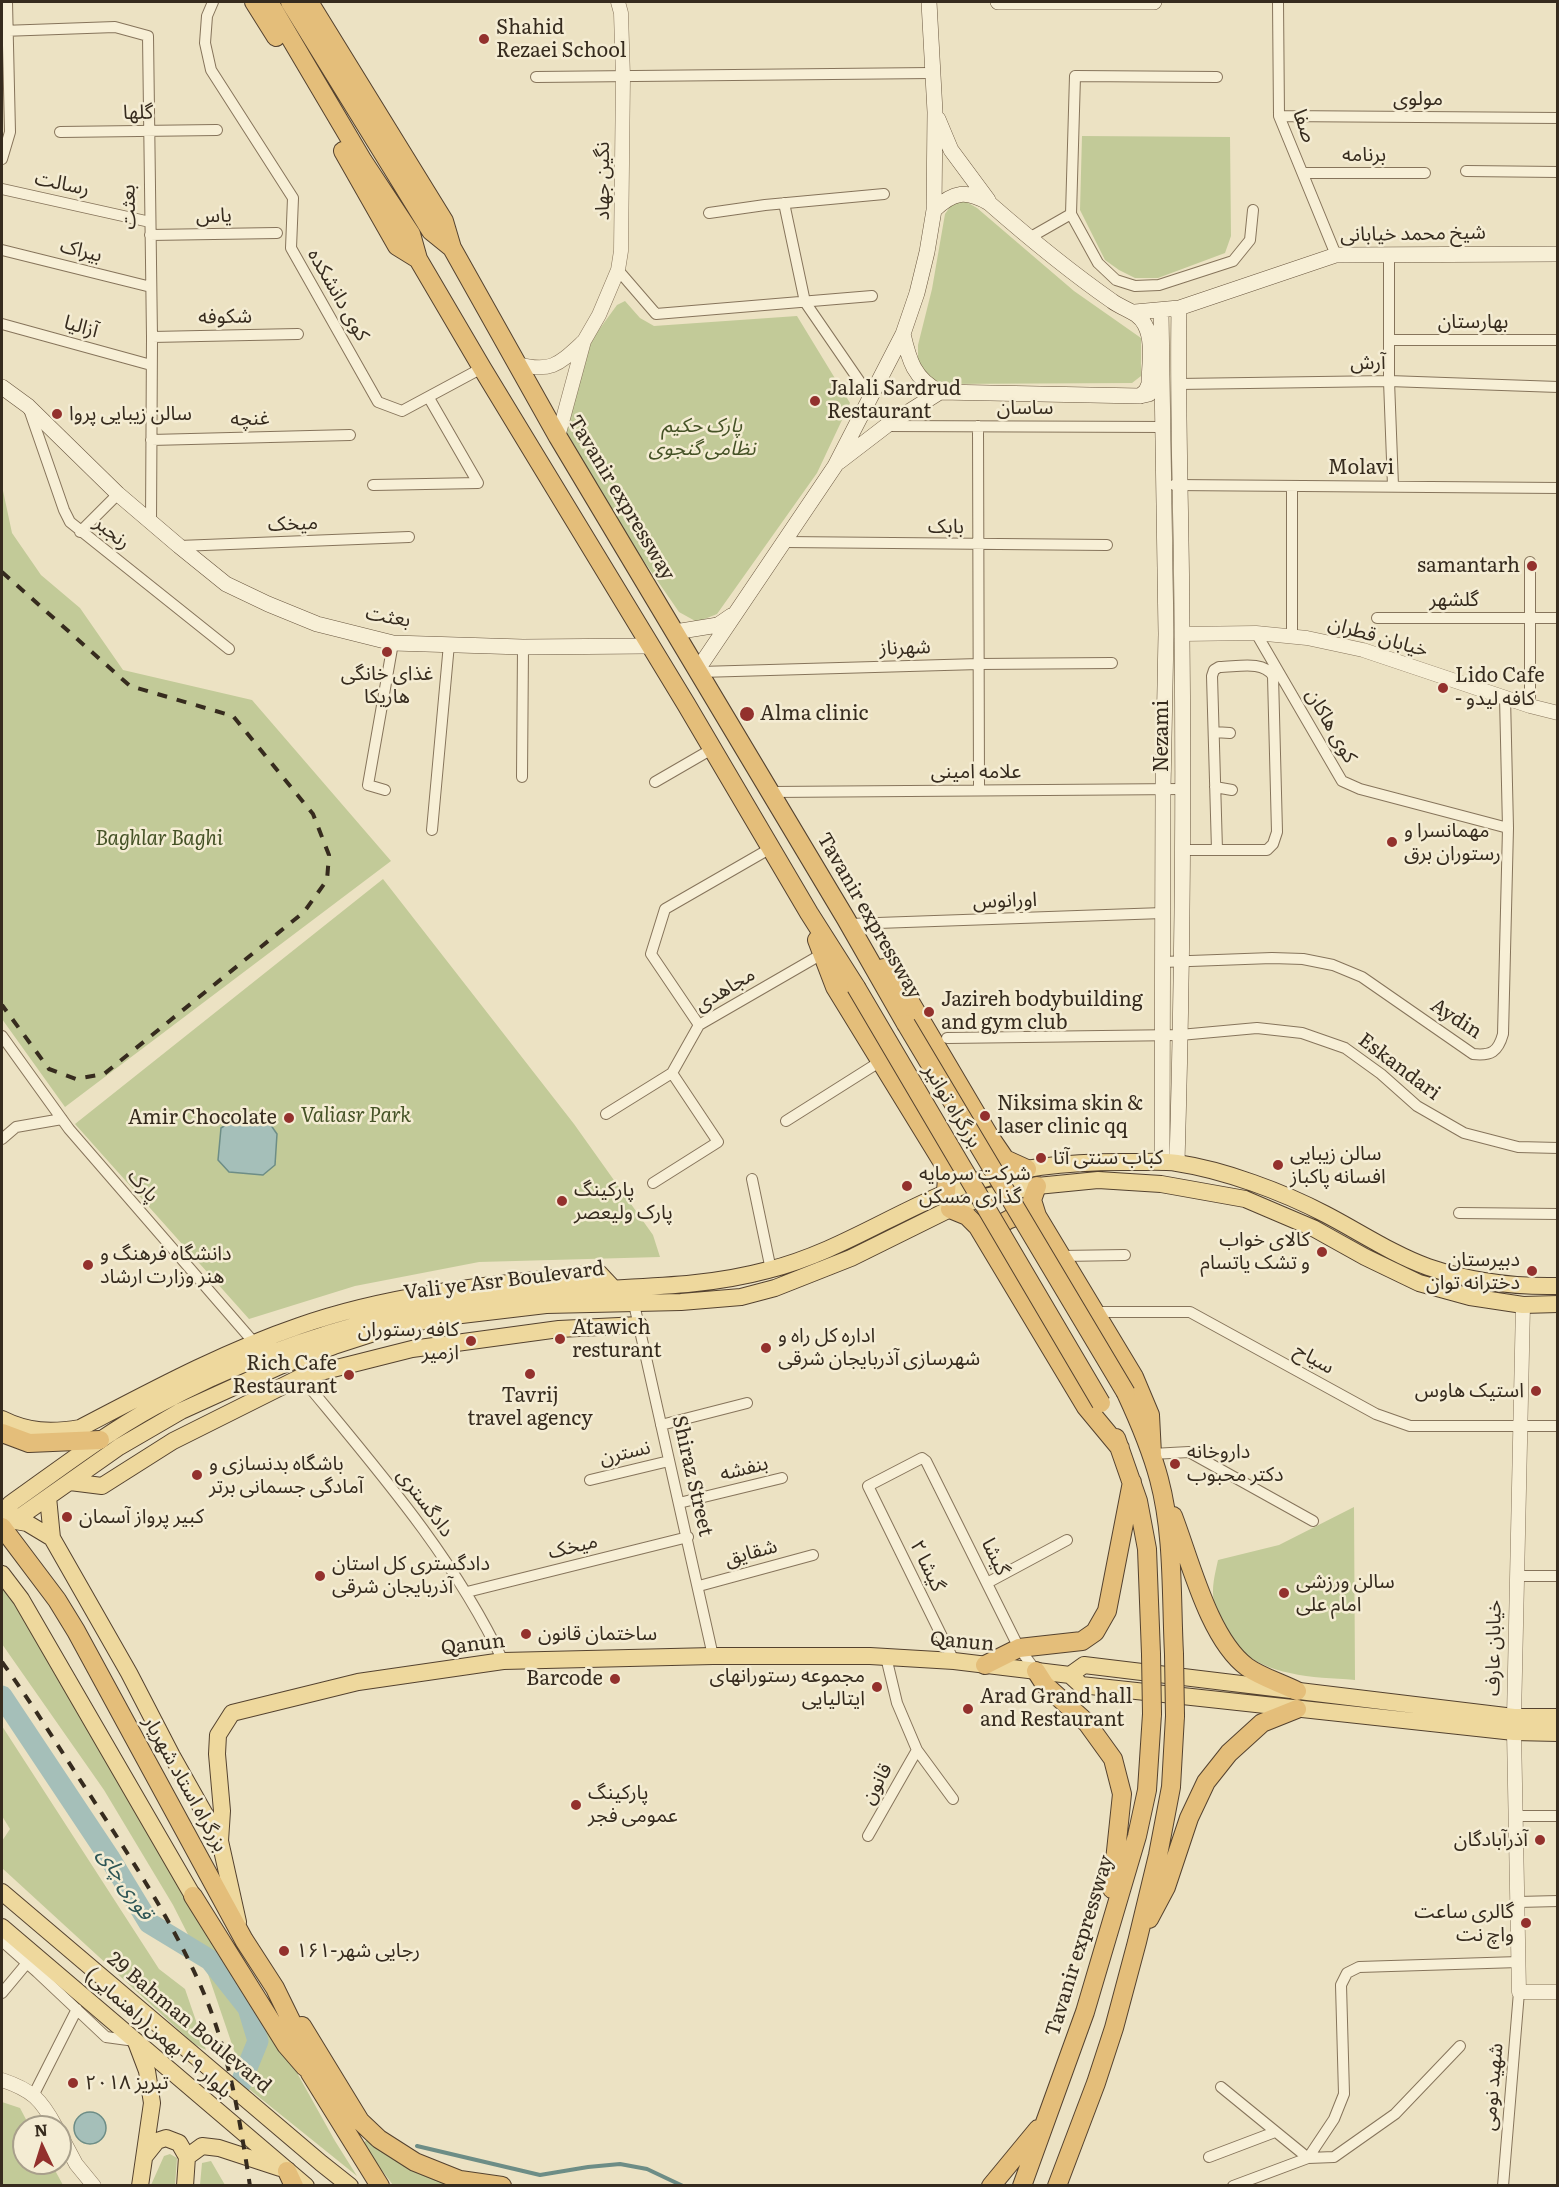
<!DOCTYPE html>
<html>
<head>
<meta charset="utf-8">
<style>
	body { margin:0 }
	#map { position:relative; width:1559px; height:2187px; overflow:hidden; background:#ece2c3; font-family:Literata,serif }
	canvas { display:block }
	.frame { position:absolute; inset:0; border:3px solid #362b1e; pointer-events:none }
	.north { position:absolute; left:12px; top:2115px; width:60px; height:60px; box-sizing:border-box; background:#f4ecd3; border:2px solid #a89f8b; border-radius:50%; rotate:356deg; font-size:16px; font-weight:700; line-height:24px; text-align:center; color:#362b1e }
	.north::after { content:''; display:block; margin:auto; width:21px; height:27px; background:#93312d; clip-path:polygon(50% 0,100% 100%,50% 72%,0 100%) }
</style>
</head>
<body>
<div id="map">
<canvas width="1559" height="2187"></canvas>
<div class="frame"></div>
<div class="north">N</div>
</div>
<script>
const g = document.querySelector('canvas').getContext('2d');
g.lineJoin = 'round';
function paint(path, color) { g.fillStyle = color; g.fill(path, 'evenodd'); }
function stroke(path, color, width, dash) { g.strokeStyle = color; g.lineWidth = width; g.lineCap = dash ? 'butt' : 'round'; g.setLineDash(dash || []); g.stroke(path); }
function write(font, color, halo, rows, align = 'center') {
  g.font = font + ' Literata,"Noto Sans Arabic",serif'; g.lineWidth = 5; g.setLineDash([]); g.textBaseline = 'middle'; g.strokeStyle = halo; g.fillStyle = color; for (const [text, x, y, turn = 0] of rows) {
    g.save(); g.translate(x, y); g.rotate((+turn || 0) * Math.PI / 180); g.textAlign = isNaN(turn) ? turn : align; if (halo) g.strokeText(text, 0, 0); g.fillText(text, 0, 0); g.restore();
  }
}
paint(new Path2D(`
	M1082 136 1230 137 1231 236 1225 253 1158 278H1135L1119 270 1105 260 1080 210Z
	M965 201 977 208 1074 291 1141 338V376L1132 383 939 384 925 374 918 359V345L932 289 945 214 952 204Z
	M625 301 640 318 654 326 797 316 850 403 817 473 717 614 697 622 679 612 630 541 566 431 579 357 617 305Z
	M2 486 12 533 41 575 80 608 123 670 252 700 391 861 65 1107 2 1019Z
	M383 879 574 1124 653 1235 660 1257 479 1262 355 1286 249 1319 75 1124Z
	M1354 1507 1355 1680C1333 1678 1311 1678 1290 1673 1252 1666 1221 1642 1214 1602 1211 1588 1215 1574 1218 1560L1279 1545Z
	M2 1582 277 2037 335 2141 357 2176 239 2081 238 2062 208 1974 173 1905 104 1790 2 1644Z
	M2 1726 159 1969 185 1989 206 2050 194 2044 2 1868V1841L10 1829 2 1816Z
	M2 2102 20 2108 30 2127H24V2163H51L63 2185H2Z
	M367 2140 455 2185H393L362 2144Z
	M170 2154 177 2158 175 2185H151L164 2156Z
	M211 2161 225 2185H200L202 2163Z`), '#c2ca98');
const water = new Path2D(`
	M235 1119 268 1121 277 1134 275 1165 263 1175 229 1172 218 1160 221 1128Z
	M74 2128a16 16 0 1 1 32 0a16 16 0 1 1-32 0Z`);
paint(water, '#a5bfb9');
stroke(water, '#6d8d86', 1.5);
stroke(new Path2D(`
	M417 2146 540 2175 588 2167 620 2164 647 2169 683 2186`), '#6d8d86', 4);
stroke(new Path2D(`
	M2 1696 109 1857 149 1923 210 1960 248 2008 258 2041 240 2085`), '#a5bfb9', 21);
const minor = new Path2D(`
	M213 2 207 16 205 43 211 70 293 198 291 248 378 402 402 411 482 368
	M1278 2 1279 116 1336 255
	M2 31 115 27 148 36 152 337 151 522
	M536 77 931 73
	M1279 116 1558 118
	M60 132 217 130
	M2 159 10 132 7 2
	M1466 171 1558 172
	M1303 173H1425
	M2 189 150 222
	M784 203 805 302 871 398
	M709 213 765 205 884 194
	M1071 214 1075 76 1217 77
	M150 235 277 233
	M1029 238 1071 214 1098 263 1116 280 1135 286 1159 285 1233 261 1250 240 1253 210
	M2 250 151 287
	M1389 254V381L1393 486
	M618 270 656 314 872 296
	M2 324 151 365
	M152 337 298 334
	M1389 340H1558
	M1178 384 1389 381 1558 387
	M29 409 64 510 70 522 229 649
	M886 426 1164 427
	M978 426 979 789
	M151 440 350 435
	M373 485 478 483 429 398
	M1174 485 1558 488
	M1292 486V637
	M80 532 118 494
	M785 542 1107 545
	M179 546 409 537
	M1530 562V706
	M1377 618H1558
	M1256 633 1342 781 1360 789 1508 828
	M700 672 979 664 1112 663
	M1214 732 1230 733
	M522 777 523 647
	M655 782 712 749
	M1215 787 1232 790
	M385 790 368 785 393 643
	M771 792 1183 789
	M432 830 449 644
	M1182 850H1267L1273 844 1277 832 1273 676C1263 660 1237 667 1219 667L1214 670 1212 676 1217 850
	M849 924 1163 913
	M1163 962 1272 958 1303 959 1333 965 1362 977 1473 1054C1491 1056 1498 1052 1503 1034L1508 828 1505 697
	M699 1025 651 954 665 909 771 848
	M2 1036 69 1129 257 1346
	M947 1038 1180 1035 1257 1028 1302 1033 1345 1048 1381 1074 1417 1106 1464 1133 1518 1147 1558 1148
	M606 1114 672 1073 699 1025 822 954
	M786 1121 881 1061
	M2 1139 16 1127 62 1119
	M752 1179 771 1270
	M653 1183 718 1142 672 1073
	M1459 1213 1558 1214
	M1061 1256 1125 1255
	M634 1304 713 1656
	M1095 1312H1190L1376 1414 1410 1426H1558
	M301 1377C375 1467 453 1555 503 1661
	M661 1425 747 1403
	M1152 1454 1189 1452 1313 1521
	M590 1480 669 1461
	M679 1503 782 1478
	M1517 1576H1558
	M987 1583 1067 1540
	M699 1586 813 1555
	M467 1592 688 1537
	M886 1657 897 1703 917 1750
	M954 1661 868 1486 922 1458 926 1461 1019 1648 1036 1671
	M1516 1816H1558
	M868 1836 917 1750 953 1799
	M1518 1902 1558 1901
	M2 1941 37 1972 106 2037 135 2041
	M2 1993 27 1963
	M1221 2087 1308 2158 1334 2119 1344 2094 1341 1985 1347 1973 1359 1967 1519 1962
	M34 2094 77 2009
	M1209 2157 1275 2132
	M1233 2186 1308 2158 1334 2157 1395 2114 1460 2046
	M1503 2186 1519 1992`);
const tertiary = new Path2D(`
	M517 364C552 373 559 364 584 341
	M558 437 584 341 599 315 618 270 621 251 623 77 621 13 618 2
	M1182 634 1256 633 1307 638 1363 650 1530 706 1558 713
	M1514 1717 1523 1305
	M1514 1732 1519 1992H1558
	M2 2080C32 2090 41 2099 56 2127
	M60 2134 76 2164 94 2186`);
const secondary = new Path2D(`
	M998 2H1154
	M938 119 951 150 988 200
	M934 210C954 191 966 190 989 203 1029 238 1069 271 1112 301 1124 310 1138 311 1145 325 1154 341 1149 367 1149 384L1146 391 1140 396
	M1161 311 1166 634 1163 789 1162 1162
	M1135 312 1179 308 1336 255 1558 254
	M903 334C909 360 914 379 940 392L1140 396 1149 394
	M2 387 28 406 118 494 179 546 226 584 268 604 317 624 393 643 523 647 649 646
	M839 462 886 426 940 392
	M675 632 718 625 731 616
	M698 669 835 466 903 334 917 293 927 252 934 210 935 112 929 2
	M1177 1163C1182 987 1184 811 1182 636 1182 526 1177 418 1179 308`);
const primary = new Path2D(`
	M2 1419C28 1432 51 1433 80 1428 151 1391 223 1352 299 1326 395 1292 499 1284 599 1273L614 1289
	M70 1482 102 1486 173 1441 301 1377 412 1349 559 1329 639 1325
	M48 1497 52 1538 129 1673 172 1756 220 1841 238 1922
	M2 1519 10 1504C57 1471 103 1435 154 1407 229 1366 308 1336 392 1316 440 1304 490 1299 539 1294 617 1285 690 1291 768 1270 833 1254 889 1216 950 1191 1008 1166 1073 1161 1136 1162 1149 1162 1164 1161 1177 1163 1224 1170 1283 1192 1325 1214 1358 1231 1392 1254 1428 1267 1469 1281 1514 1287 1558 1286
	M2 1519 21 1516 119 1447 181 1411 280 1366 334 1346 396 1326 453 1316 546 1305 681 1302 741 1297 775 1288 851 1258 950 1209 989 1196 1037 1186 1098 1180 1161 1184 1245 1199 1313 1228 1365 1257 1419 1283 1470 1297 1523 1305 1558 1304
	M10 1520 27 1523 52 1538
	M2 1574 21 1599 193 1896
	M1070 1675 1084 1665 1514 1717H1558
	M220 1841 222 1811 217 1754 218 1735 232 1713 358 1682 503 1661 713 1656H870L954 1661 1070 1675 1081 1685 1514 1732 1558 1733
	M2 1892 321 2163 350 2186
	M2 1927 306 2186
	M136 2042 147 2071 152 2103 140 2186
	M145 2156 157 2141 166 2138 179 2143 187 2157
	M185 2186 187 2157 202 2146 219 2148 280 2168`);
const trunk = new Path2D(`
	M254 2 276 37
	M269 2 363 161 411 234 418 259 482 368 686 704 809 913 856 987
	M290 2 431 231 452 248 558 437 846 919 906 1024
	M309 2 444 221 452 248
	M343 151 397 246 418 259
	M817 940 835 987 943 1163 947 1178 946 1192
	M884 968 905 993 990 1137 1005 1159 1027 1169
	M1037 1186 1032 1200 1037 1216 1134 1377 1150 1415 1152 1454
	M950 1209 967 1216 978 1227 1086 1407 1120 1448
	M990 1240C999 1220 1014 1214 1035 1216
	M1126 1393C1139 1421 1151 1449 1159 1479 1174 1535 1171 1596 1174 1654
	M2 1433 29 1443 100 1440
	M1116 1438 1138 1501 1147 1549 1151 1654
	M1173 1516C1190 1560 1209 1639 1247 1667 1261 1677 1281 1683 1297 1691
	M2 1527 57 1600 76 1631 244 1940 275 1988 300 2039 310 2073 380 2186
	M985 1665 1019 1648 1082 1641 1095 1632 1107 1611 1132 1482
	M1036 1671 1045 1685 1087 1723 1113 1759 1122 1794 1112 1889
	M193 1896 286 2045 305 2067
	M1149 1919 1166 1887 1189 1818 1206 1782 1229 1753 1262 1723 1297 1709
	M302 2026 360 2121 379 2139 415 2162 460 2180 502 2186
	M287 2171 294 2186
	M991 2186 1038 2129
	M1022 2186 1085 2012 1137 1836 1147 1790 1152 1714
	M1057 2186 1096 2083 1114 2028 1137 1942 1158 1855 1171 1787 1175 1716`);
stroke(minor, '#86745b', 12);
stroke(tertiary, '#86745b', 15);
stroke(secondary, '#68553e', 16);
stroke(primary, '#54422f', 18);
stroke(trunk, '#54422f', 20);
stroke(minor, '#f7efd6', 10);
stroke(tertiary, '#f7efd6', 14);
stroke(secondary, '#f7efd6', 15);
stroke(primary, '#eed89d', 16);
stroke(trunk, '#e4be7a', 18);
stroke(new Path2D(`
	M2 572 130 686 233 716 313 814 329 855 327 880 304 912 104 1074 76 1079 49 1069 2 1005
	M2 1662C34 1706 62 1753 92 1798 133 1862 175 1925 205 1996 230 2056 240 2122 250 2186`), '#362b1e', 4, [10, 10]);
const trunkBridge = new Path2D(`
	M856 987 1101 1403
	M906 1024 1126 1393
	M1151 1654 1152 1714
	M1174 1654 1175 1716`);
stroke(trunkBridge, '#54422f', 20, []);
stroke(trunkBridge, '#e4be7a', 18);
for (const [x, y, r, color] of [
	[484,39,6,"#93312d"],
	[815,401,6,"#93312d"],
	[57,414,6,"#93312d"],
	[1532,566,6,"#93312d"],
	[387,652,6,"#93312d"],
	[1443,688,6,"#93312d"],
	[747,714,8,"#93312d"],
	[1392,842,6,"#93312d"],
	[929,1012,6,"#93312d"],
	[985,1116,6,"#93312d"],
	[289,1118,6,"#93312d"],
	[1041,1158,6,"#93312d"],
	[1278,1165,6,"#93312d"],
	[907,1186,6,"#93312d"],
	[562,1201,6,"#93312d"],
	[1322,1252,6,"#93312d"],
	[88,1265,6,"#93312d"],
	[1532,1271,6,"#93312d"],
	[560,1339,6,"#93312d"],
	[471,1341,6,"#93312d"],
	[766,1348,6,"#93312d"],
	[530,1374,6,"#93312d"],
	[349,1375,6,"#93312d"],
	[1536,1391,6,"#93312d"],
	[1175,1464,6,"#93312d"],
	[197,1475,6,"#93312d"],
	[67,1517,6,"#93312d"],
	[320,1576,6,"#93312d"],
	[1284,1593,6,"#93312d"],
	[526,1634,6,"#93312d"],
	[615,1679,6,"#93312d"],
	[877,1687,6,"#93312d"],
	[968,1709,6,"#93312d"],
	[576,1805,6,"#93312d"],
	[1540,1840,6,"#93312d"],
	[1526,1923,6,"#93312d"],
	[284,1951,6,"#93312d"],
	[73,2083,6,"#93312d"]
]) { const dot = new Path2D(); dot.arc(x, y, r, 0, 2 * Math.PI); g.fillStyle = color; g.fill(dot); stroke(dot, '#f4ecd3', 2); }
write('20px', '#362b1e', '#f4ecd3', [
	["Shahid",496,28],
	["Rezaei School",496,51],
	["Jalali Sardrud",827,389],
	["Restaurant",827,412],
	["سالن زيبايى پروا",69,414],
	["samantarh",1520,566,"right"],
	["غذای خانگی",387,674,"center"],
	["هاریکا",387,697,"center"],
	["Lido Cafe",1455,676],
	["- کافه لیدو",1455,699],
	["Alma clinic",760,714],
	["مهمانسرا و",1404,831],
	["رستوران برق",1404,854],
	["Jazireh bodybuilding",941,1000],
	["and gym club",941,1023],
	["Niksima skin &",997,1104],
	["laser clinic qq",997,1127],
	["Amir Chocolate",277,1118,"right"],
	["سالن زیبایی",1290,1154],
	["افسانه پاکباز",1290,1177],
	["کباب سنتی آتا",1053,1158],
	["شرکت سرمایه",919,1174],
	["گذاری مسکن",919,1197],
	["پارکینگ",574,1190],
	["پارک ولیعصر",574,1213],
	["کالای خواب",1310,1240,"right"],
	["و تشک یاتسام",1310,1263,"right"],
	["دانشگاه فرهنگ و",100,1254],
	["هنر وزارت ارشاد",100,1277],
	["دبیرستان",1520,1260,"right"],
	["دخترانه توان",1520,1283,"right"],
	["Atawich",572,1328],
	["resturant",572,1351],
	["کافه رستوران",459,1330,"right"],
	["ازمیر",459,1353,"right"],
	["اداره کل راه و",778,1336],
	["شهرسازی آذربایجان شرقی",778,1359],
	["Rich Cafe",337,1364,"right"],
	["Restaurant",337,1387,"right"],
	["استیک هاوس",1524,1391,"right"],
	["Tavrij",530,1396,"center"],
	["travel agency",530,1419,"center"],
	["داروخانه",1187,1452],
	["دکتر محبوب",1187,1475],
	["باشگاه بدنسازی و",209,1464],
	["آمادگی جسمانی برتر",209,1487],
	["کبیر پرواز آسمان",79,1517],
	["دادگستری کل استان",332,1564],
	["آذربایجان شرقی",332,1587],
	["سالن ورزشی",1296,1582],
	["امام علی",1296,1605],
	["ساختمان قانون",538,1634],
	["مجموعه رستورانهای",865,1676,"right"],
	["ایتالیایی",865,1699,"right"],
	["Barcode",603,1679,"right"],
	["Arad Grand hall",980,1697],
	["and Restaurant",980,1720],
	["پارکینگ",588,1793],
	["عمومی فجر",588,1816],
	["آذرآبادگان",1528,1840,"right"],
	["گالری ساعت",1514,1912,"right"],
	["واچ نت",1514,1935,"right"],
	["۱۶۱-رجایی شهر",296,1951],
	["تبریز ۲۰۱۸",85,2083]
], 'left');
write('20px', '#362b1e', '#f4ecd3', [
	["مولوی",1418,99],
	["گلها",138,113,-1],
	["صفا",1304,126,70],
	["برنامه",1364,155],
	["نگین جهاد",603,181,-90],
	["رسالت",62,184,12],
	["بعثت",129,207,-91],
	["یاس",214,216,-1],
	["شیخ محمد خیابانی",1413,234,-1],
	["بیراک",81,251,14],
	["کوی دانشکده",338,295,60],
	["شکوفه",225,317,-1],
	["بهارستان",1473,322],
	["آزالیا",81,327,16],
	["آرش",1368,363],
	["ساسان",1025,408],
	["غنچه",250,419,-2],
	["Molavi",1361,468],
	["Tavanir expressway",621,498,59],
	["میخک",293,524,-2],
	["بابک",946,527,1],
	["رنجبر",112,533,39],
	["گلشهر",1454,600],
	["بعثت",388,617,10],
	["خیابان قطران",1378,637,16],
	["شهرناز",905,648,-2],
	["کوی هاکان",1331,726,60],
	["Nezami",1162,736,-90],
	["علامه امینی",976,772],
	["اورانوس",1005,901,-2],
	["Tavanir expressway",869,916,60],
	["مجاهدی",725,990,-31],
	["Aydin",1456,1019,33],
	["Eskandari",1399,1067,37],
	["بزرگراه توانیر",952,1106,59],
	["پارک",143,1186,49],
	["Vali ye Asr Boulevard",504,1281,-7],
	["سیاح",1314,1359,29],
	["نسترن",625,1453,-13],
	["بنفشه",744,1469,-14],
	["Shiraz Street",692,1476,77],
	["دادگستری",425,1503,53],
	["میخک",573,1547,-14],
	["شقایق",751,1553,-15],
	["گیشا",995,1557,64],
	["گیشا ۲",927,1566,64],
	["Qanun",962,1642,5],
	["Qanun",473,1645,-7],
	["خیابان عارف",1494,1648,-89],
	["بزرگراه استاد شهریار",185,1784,61],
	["قانون",877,1784,-61],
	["Tavanir expressway",1080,1946,-73],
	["29 Bahman Boulevard",189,2023,40],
	["بلوار ٢٩ بهمن(راهنمایی)",158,2033,41],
	["شهید نومی",1493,2087,-85]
]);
write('italic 20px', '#455226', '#f4ecd3', [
	["پارک حکیم",702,426],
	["نظامی گنجوی",702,449],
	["Baghlar Baghi",159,839],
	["Valiasr Park",356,1116]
]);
write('italic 21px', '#2e5655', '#f4ecd3', [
	["قوری چای",125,1884,56]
]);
</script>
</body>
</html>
